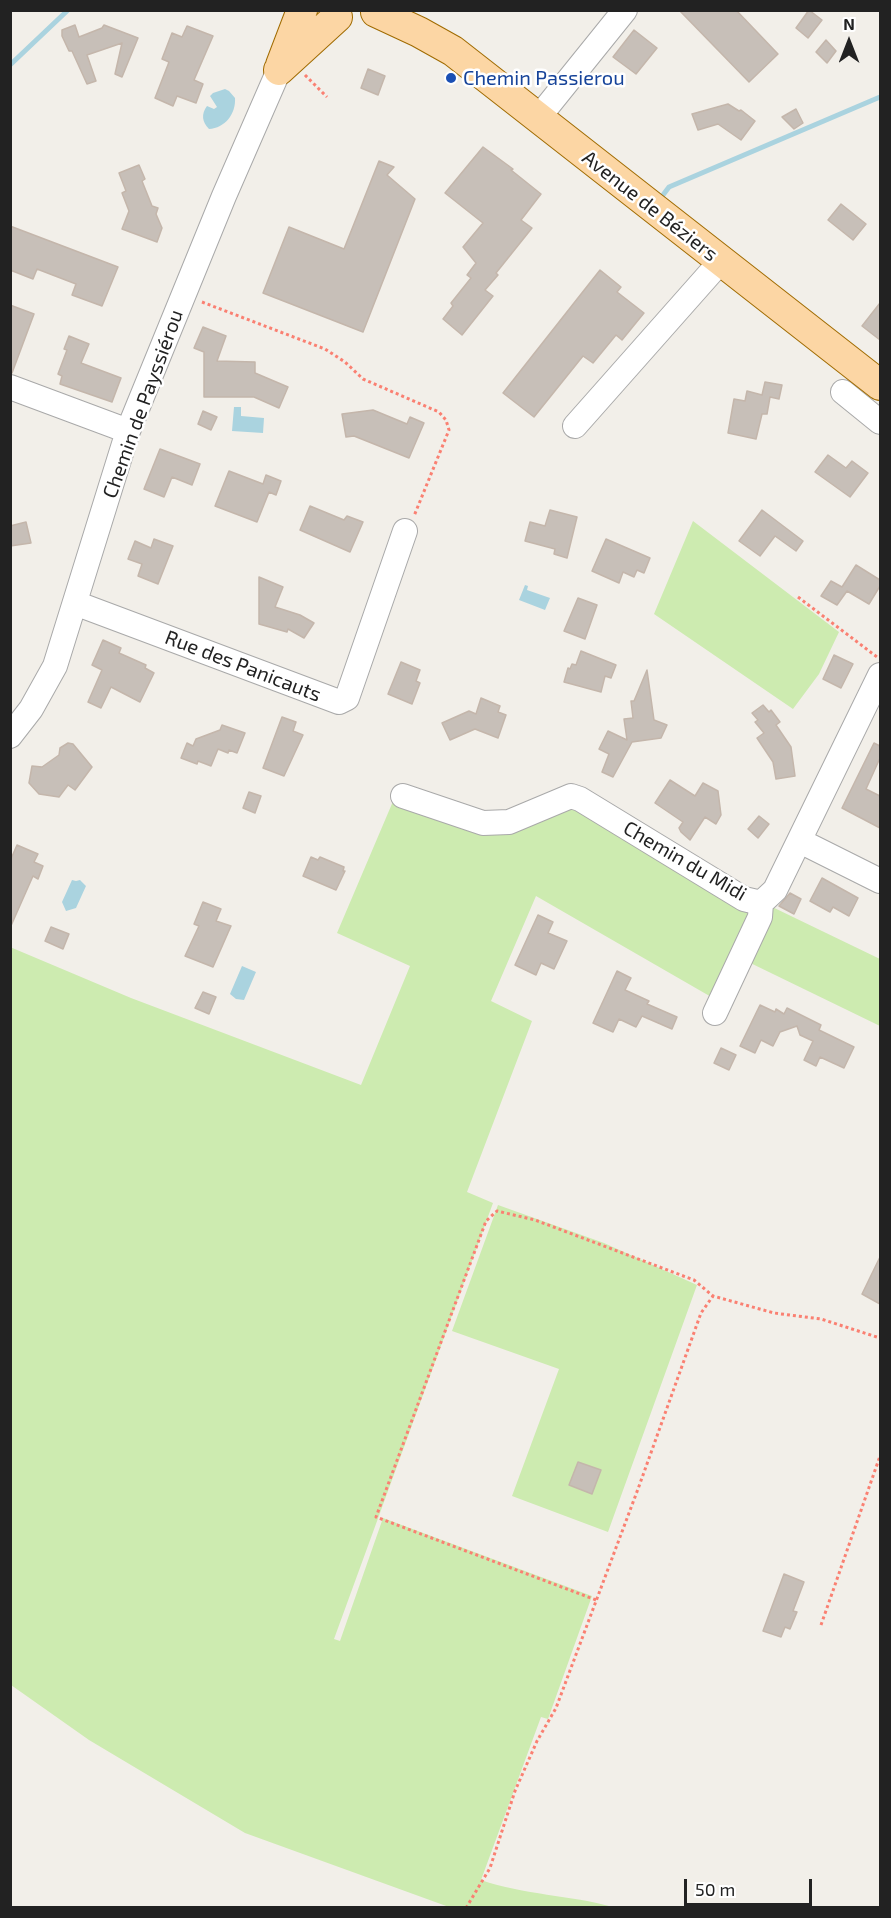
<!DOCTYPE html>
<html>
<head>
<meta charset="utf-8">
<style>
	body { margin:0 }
	#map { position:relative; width:891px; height:1918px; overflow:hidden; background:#f2efe9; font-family:"Exo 2",sans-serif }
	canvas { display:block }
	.frame { position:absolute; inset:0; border:12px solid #222; pointer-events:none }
	.north { position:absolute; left:819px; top:12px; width:60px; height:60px; -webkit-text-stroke:4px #fff; paint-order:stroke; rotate:0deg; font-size:16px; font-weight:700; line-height:24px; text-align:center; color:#222 }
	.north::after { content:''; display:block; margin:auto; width:21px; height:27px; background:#222; clip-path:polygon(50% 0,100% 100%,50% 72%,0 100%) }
	.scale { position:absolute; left:684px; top:1879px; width:128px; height:27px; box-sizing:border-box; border:3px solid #222; border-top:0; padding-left:8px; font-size:18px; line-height:21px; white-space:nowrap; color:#222; -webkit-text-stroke:4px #fff; paint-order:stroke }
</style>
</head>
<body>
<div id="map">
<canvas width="891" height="1918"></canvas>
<div class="frame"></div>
<div class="north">N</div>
<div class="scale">50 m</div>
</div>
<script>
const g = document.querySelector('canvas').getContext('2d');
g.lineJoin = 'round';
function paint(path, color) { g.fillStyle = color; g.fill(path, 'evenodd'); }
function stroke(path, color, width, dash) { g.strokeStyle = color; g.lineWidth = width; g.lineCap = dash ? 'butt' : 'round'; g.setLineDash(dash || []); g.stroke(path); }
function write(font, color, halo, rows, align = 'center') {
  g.font = font + ' "Exo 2",sans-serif'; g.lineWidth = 5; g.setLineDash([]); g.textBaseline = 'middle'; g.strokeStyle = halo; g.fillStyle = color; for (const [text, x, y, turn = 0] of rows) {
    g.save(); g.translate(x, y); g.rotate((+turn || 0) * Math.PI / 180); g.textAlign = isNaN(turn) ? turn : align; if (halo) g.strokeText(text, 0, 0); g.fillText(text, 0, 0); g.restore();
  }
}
paint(new Path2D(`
	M693 521 839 632 819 674 793 709 654 614Z
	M394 799 476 830 576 800 754 911 713 998 536 896 491 1001 532 1021 467 1192 493 1203 334 1639 340 1641 383 1518 592 1596 548 1719 541 1717 481 1880C524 1895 570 1895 613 1907H449L245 1833 89 1740 11 1685 10 947 131 998 361 1085 410 966 337 933Z
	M764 903 880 959V1026L738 957Z
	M498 1205 604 1243 697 1285 608 1532 512 1496 559 1369 452 1331Z`), '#cdebb0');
paint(new Path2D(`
	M225 89 229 91 235 98C236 114 225 128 209 129 202 122 201 114 207 106L214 109 217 107 210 96 213 93Z
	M234 407H241V416L264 418 263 433 232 431Z
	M525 585 528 586 527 590 550 598 545 610 519 600Z
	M72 880 76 881 80 880 86 886 76 908 66 911 62 902Z
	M242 966 256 972 244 1000 236 999 230 994Z`), '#aad3df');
stroke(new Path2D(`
	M10 65 68 10
	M663 195 669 187 880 97`), '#aad3df', 5);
const building = new Path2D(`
	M679 10H736L778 54 749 82Z
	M809 10 822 20 808 38 796 28Z
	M75 25 79 37 102 28 104 25 138 38 122 77 115 74 122 43 87 55 96 81 87 84 72 51H69L62 36V30Z
	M187 26 213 36 194 80 203 84 196 103 177 96 173 106 155 98 169 62 162 59 172 33 182 37Z
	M634 30 657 48 636 74 613 57Z
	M826 40 836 51 827 63 816 52Z
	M368 69 385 76 378 95 361 88Z
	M728 104 739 111 741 110 755 121 741 140 718 124 698 130 692 114Z
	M796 109 803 123 794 129 782 117Z
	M483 147 513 169 511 170 541 194 521 220 532 228 496 273 498 275 485 290 493 296 462 335 443 319 453 306 451 303 471 278 467 275 476 263 463 247 483 223 445 193Z
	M379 161 394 167 387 175 415 199 363 332 263 293 289 227 344 249Z
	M139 165 145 179 142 181 152 206 158 208 156 214 162 228 157 242 122 229 129 211 122 193 126 191 119 173Z
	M841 204 866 224 853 240 828 220Z
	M10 226 118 267 102 306 72 295 76 284 37 269 33 279 10 270Z
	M600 270 621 287 617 292 644 313 622 340 616 335 593 363 583 356 534 417 503 393Z
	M880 303V340L862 326Z
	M10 305 34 314 12 373H10Z
	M203 327 226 336 217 361 255 362V373L288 387 279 408 254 397H204V352L194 348Z
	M69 336 89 344 81 363 121 378 112 402 60 384 62 376 58 374 67 350 64 349Z
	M765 382 782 385 779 399 770 397 767 414H762L756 439 728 433 734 399 745 401 747 391 762 395Z
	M373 410 407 424 410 417 424 423 409 458 354 436 346 437 342 414Z
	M203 411 217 417 211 430 198 424Z
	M160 449 200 464 192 485 172 477 164 497 144 489Z
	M828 455 846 468 852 461 868 473 850 497 815 472Z
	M229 471 263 484 266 475 281 481 276 495 269 492 257 522 215 506Z
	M310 506 344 520 347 516 363 522 350 552 300 530Z
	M550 510 577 517 567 558 554 554 555 549 525 541 530 522 545 526Z
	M762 510 803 541 796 551 775 536 760 556 739 541Z
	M26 522 31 543 10 546V526Z
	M154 539 173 546 158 584 138 576 142 564 128 559 135 541 151 548Z
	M606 539 650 558 644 573 637 570 634 577 623 572 619 583 592 571Z
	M856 565 880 580V586L869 604 847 591 837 605 821 596 831 581 842 587Z
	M259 577 283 587 275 607 300 615 314 623 304 638 288 629 287 632 259 624Z
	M578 598 597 605 585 639 564 631Z
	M103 640 121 648 119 653 146 665 145 668 154 673 140 702 111 687 101 708 88 702 102 670 92 665Z
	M581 651 616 665 611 678 605 676 601 692 564 682 568 668 570 669 572 664 576 665Z
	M834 655 853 664 841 688 823 679Z
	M401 662 420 670 416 681 420 683 412 704 388 694Z
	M647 670 654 720 667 725 661 738 632 742 613 777 602 772 609 754 599 749 608 731 627 740 624 719 633 718 631 701H634Z
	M481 698 500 706 498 712 506 715 498 738 475 729 450 740 442 723 469 711 476 714Z
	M763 705 769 712 771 710 780 722 776 725 791 747 795 776 776 779 773 762 757 738 764 733 755 722 758 720 752 713Z
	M282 717 296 722 293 731 303 735 284 776 263 768Z
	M222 725 245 733 237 753 229 750 228 753 218 749 211 766 198 761 197 764 181 758 187 743 193 746 196 739 220 730Z
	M68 743 73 744 92 767 75 790 68 785 59 797 39 794 29 783 32 766 42 767 59 755 60 748Z
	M874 743 880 746V758L866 789 880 796V828L842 808Z
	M670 780 695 796 703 783 718 791 721 815 716 824 705 817 690 840 681 832 679 828 683 822 655 803Z
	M249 792 261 796 255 813 243 808Z
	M759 816 769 824 758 838 748 829Z
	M17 845 38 854 34 862 43 866 38 879 33 876 10 928V861Z
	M311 857 318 860 320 857 344 867 343 871H345L336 890 303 876Z
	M822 878 858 898 849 916 833 907 830 912 810 901Z
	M790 893 801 899 794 914 779 906Z
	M203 902 221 909 216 921 231 926 213 967 185 956 199 926 194 924Z
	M538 915 553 922 548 933 567 941 554 969 541 963 536 975 515 965Z
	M51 927 69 934 63 949 45 941Z
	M617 971 631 978 625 990 649 1001 647 1004 677 1017 672 1029 642 1016 636 1027 619 1019 613 1032 593 1023Z
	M203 992 216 997 209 1014 195 1008Z
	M760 1005 775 1012 776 1009 784 1014 787 1008 821 1025 819 1030 854 1047 844 1068 820 1057 816 1066 804 1060 813 1041 800 1035 797 1026 780 1032 773 1046 761 1040 755 1053 740 1046Z
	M721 1048 736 1055 729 1070 714 1063Z
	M880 1257V1304L862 1294Z
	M578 1462 601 1470 592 1494 569 1485Z
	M784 1574 804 1582 793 1611 797 1612 790 1629 785 1627 781 1637 763 1631Z`);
paint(building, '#c7bfb8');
stroke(building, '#c4b6ab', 1.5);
const minor = new Path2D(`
	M538 118 625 10
	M10 387 128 431
	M843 392 880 422
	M575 426 721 261
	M75 603 339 702 347 698 405 531
	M10 736 31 709 55 666 128 431 224 196 279 70
	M403 796 483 823 509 822 571 796 580 799 744 899 761 903 775 890 880 675
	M800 841 880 881
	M715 1013 760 917 761 903`);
const major = new Path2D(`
	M376 12 419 32 453 51 880 385
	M281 65 302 10
	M279 70 337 17`);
stroke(minor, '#a9a9a9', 26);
stroke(major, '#a06b00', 32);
stroke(new Path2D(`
	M305 75 327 97
	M202 302 325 349 345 362 363 379 439 412 446 420 449 430 414 516
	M798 597 877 657
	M596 1600 376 1517 486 1221 497 1211 535 1220 694 1280 713 1296 774 1313 821 1319 880 1338
	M821 1625 880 1456
	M466 1908 490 1868 515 1791 537 1741 556 1708 638 1489 701 1313 713 1296`), '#fa8072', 3, [3, 3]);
stroke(minor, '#fff', 24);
stroke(major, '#fcd6a4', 30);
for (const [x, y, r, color] of [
	[451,78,6,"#1a4fb4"]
]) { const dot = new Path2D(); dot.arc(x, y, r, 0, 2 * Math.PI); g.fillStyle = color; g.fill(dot); stroke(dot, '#fff', 2); }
write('20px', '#164399', '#fff', [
	["Chemin Passierou",463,78]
], 'left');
write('20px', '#222', '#fff', [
	["Avenue de Béziers",650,206,38],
	["Chemin de Payssiérou",143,404,-70],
	["Rue des Panicauts",243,666,21],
	["Chemin du Midi",685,861,30]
]);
</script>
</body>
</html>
